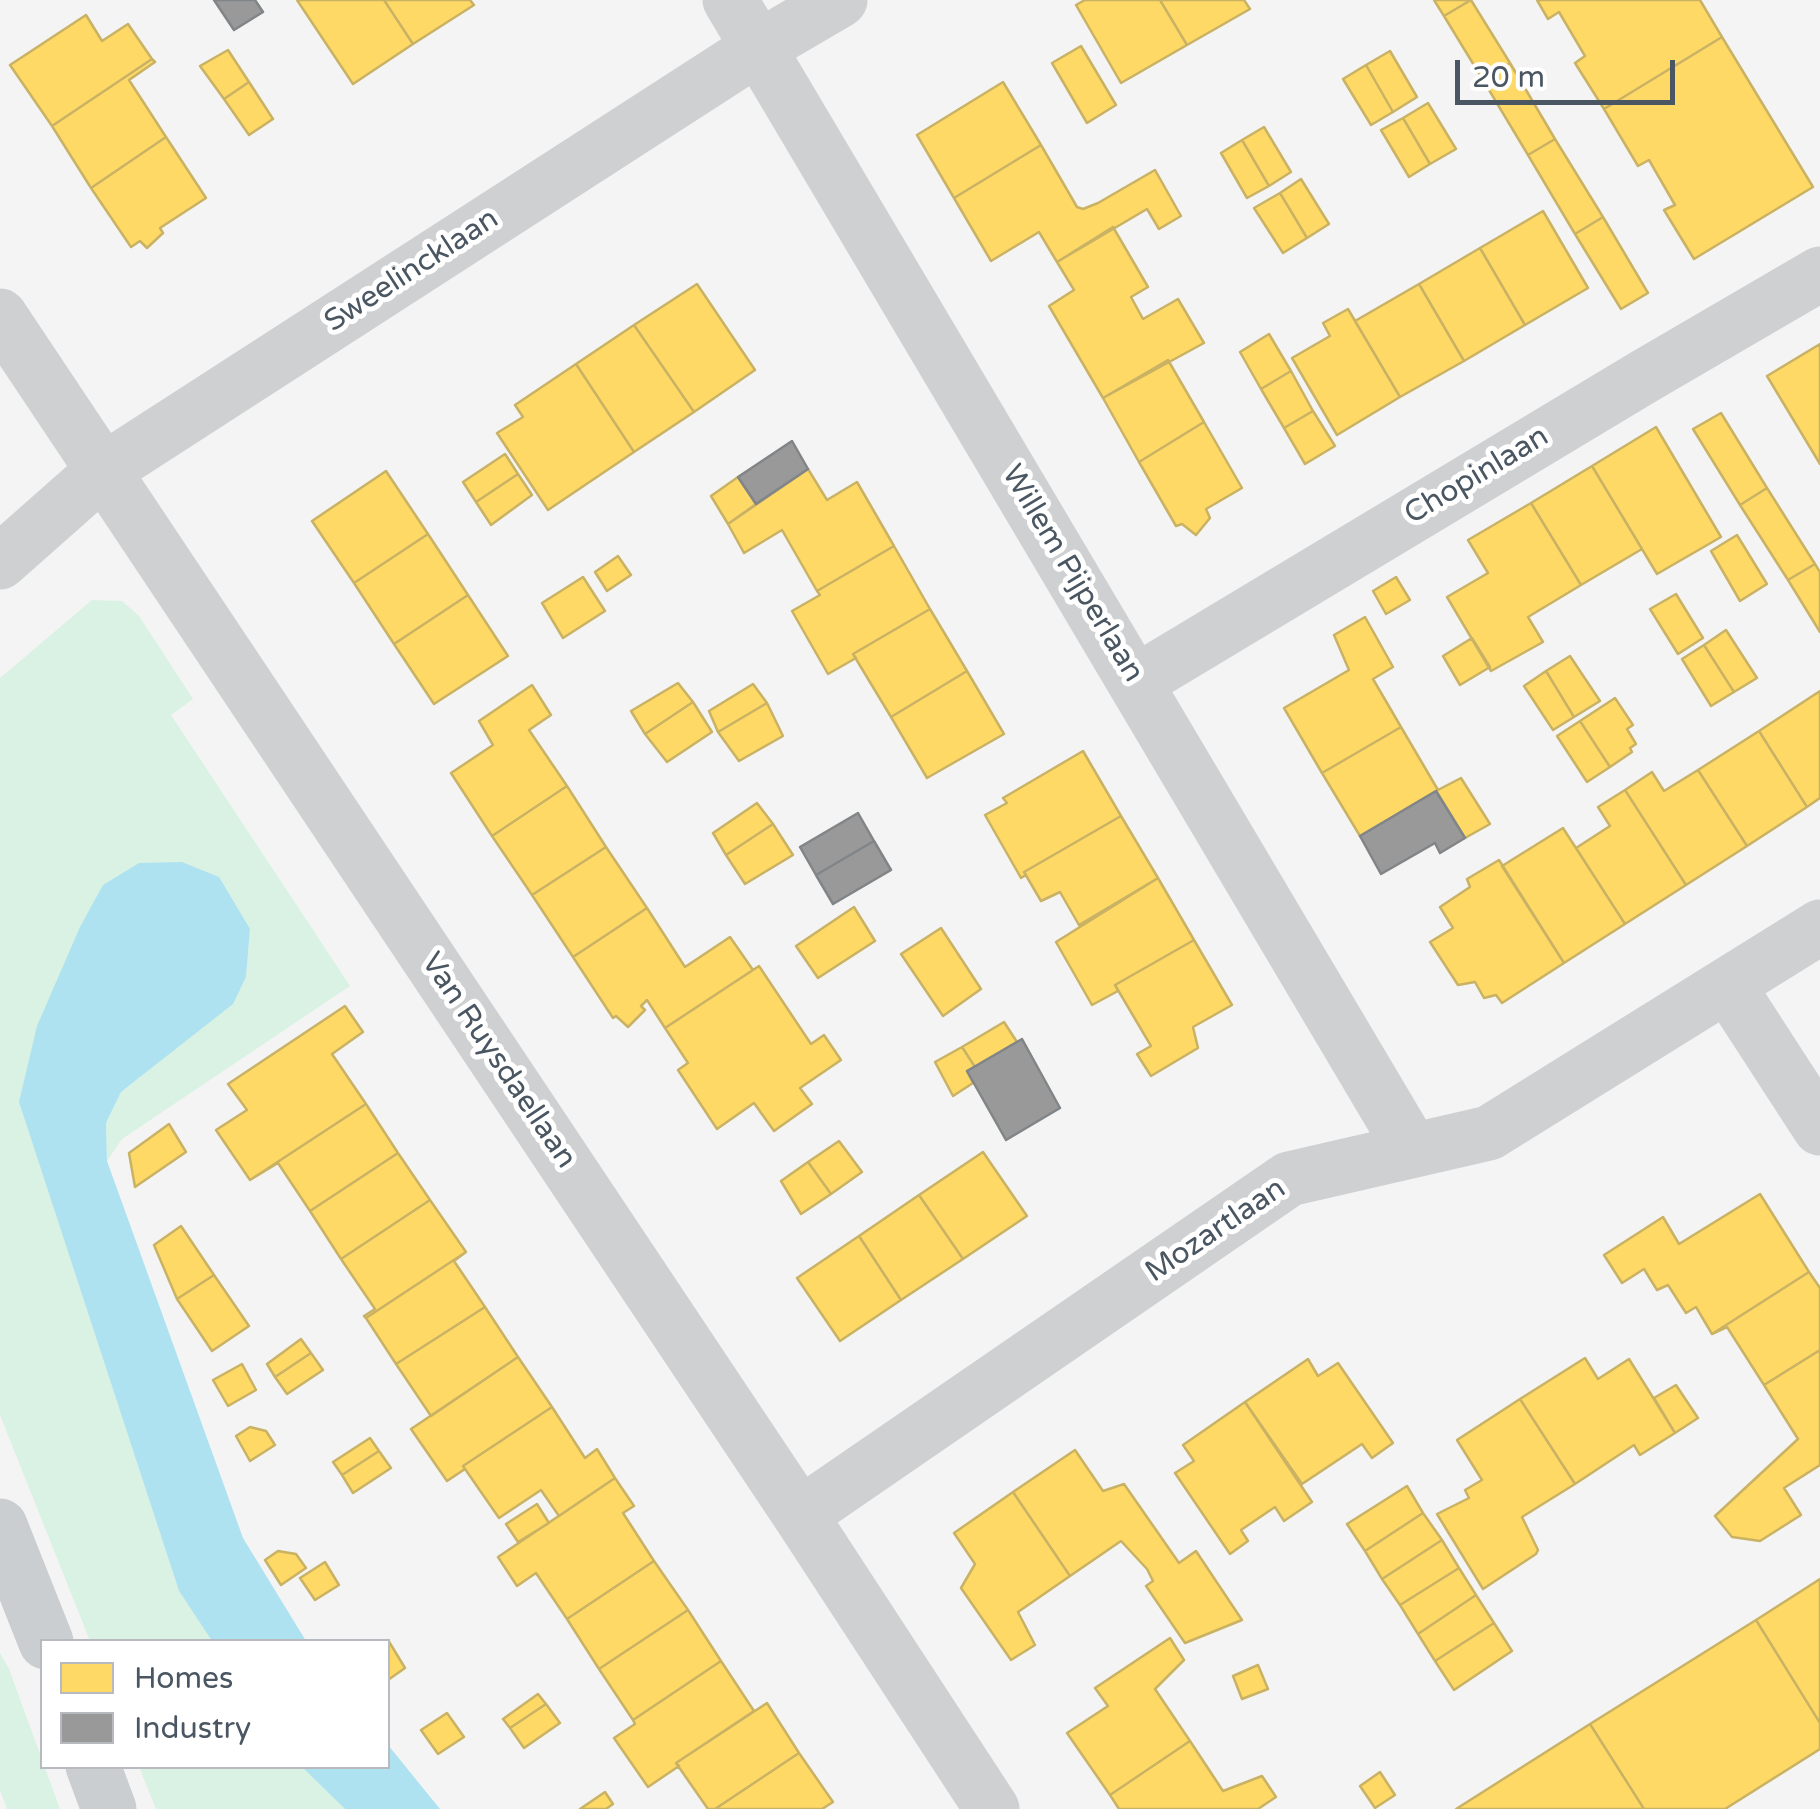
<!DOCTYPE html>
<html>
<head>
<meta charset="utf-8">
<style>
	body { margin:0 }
	#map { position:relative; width:1820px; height:1809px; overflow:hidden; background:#f4f4f4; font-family:"Varela Round",sans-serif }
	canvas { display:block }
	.legend { position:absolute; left:40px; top:1639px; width:350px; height:130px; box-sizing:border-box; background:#fff; border:2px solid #b7bbc0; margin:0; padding:12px 18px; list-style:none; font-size:30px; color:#4a5661 }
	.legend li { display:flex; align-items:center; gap:20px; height:50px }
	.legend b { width:50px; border:2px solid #b7bbc0 }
	.scale { position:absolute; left:1455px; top:60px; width:220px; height:45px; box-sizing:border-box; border:5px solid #4a5661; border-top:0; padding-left:12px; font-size:30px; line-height:35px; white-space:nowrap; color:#4a5661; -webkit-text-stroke:8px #fff; paint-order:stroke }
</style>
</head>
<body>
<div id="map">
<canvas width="1820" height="1809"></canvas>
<ul class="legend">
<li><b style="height:28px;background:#ffd966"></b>Homes</li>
<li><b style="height:28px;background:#999"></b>Industry</li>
</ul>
<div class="scale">20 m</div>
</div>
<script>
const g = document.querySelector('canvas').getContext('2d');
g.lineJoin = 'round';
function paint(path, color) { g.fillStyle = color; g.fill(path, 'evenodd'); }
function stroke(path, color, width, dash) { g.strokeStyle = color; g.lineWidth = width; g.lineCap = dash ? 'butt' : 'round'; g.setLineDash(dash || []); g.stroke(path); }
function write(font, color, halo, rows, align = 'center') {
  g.font = font + ' "Varela Round",sans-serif'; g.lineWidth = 10; g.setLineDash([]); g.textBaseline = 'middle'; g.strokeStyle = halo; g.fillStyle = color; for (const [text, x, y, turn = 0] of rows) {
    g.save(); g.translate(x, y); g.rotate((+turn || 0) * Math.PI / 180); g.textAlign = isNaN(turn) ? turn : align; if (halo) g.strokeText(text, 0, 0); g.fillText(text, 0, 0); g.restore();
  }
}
paint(new Path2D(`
	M92 600 122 601 139 616 193 699 171 715 350 986 122 1139 107 1161 106 1123 121 1092 232 1004 246 977 250 929 19 1101 179 1591 212 1641H90L0 1415V678Z
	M0 1653 9 1669 60 1809H7L0 1790Z
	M139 1767H302L345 1809H156Z`), '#d9f2e3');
paint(new Path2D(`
	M182 862 219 877 250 929 246 977 233 1004 121 1092 106 1123 107 1161 243 1538 306 1641H212L179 1591 19 1102 37 1026 80 927 103 885 139 863Z
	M388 1745 440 1809H345L302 1767 388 1766Z`), '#aee2f0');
const homes = new Path2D(`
	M297 0H384L413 44 353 84Z
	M384 0H470L474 5 413 44Z
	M1085 0H1160L1187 45 1121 83 1076 5Z
	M1160 0H1244L1250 9 1187 45Z
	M1434 0H1471L1444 16Z
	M1471 0 1510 63 1483 80 1444 16Z
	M1537 0H1700L1722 37 1604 109 1575 63 1585 56 1559 12 1548 19Z
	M86 15 102 41 128 24 152 59 52 126 10 65Z
	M1722 37 1813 187 1694 259 1664 210 1675 205 1649 160 1638 166 1604 109Z
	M1081 46 1116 105 1087 123 1052 63Z
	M228 50 249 82 224 99 200 66Z
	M1390 51 1417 97 1393 112 1366 65Z
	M152 59 155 62 129 80 166 137 91 188 52 126Z
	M1510 63 1555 139 1528 155 1483 80Z
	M1366 65 1393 112 1371 125 1343 79Z
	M249 82 273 119 249 135 224 99Z
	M1003 82 1041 145 954 198 917 135Z
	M1428 103 1456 149 1430 164 1403 118Z
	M1403 118 1430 164 1409 177 1381 130Z
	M1264 127 1291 172 1269 186 1242 140Z
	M166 137 206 198 160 228 163 233 147 248 140 241 131 247 91 188Z
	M1555 139 1603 217 1575 234 1528 155Z
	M1242 140 1269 186 1247 198 1221 153Z
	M1041 145 1077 207 1083 209 1098 203 1155 170 1181 216 1159 229 1147 209 1057 262 1039 232 991 261 954 198Z
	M1301 179 1329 224 1307 238 1280 193Z
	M1280 193 1307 238 1283 253 1254 208Z
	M1543 211 1588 288 1525 325 1480 248Z
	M1603 217 1648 293 1621 309 1575 234Z
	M1113 227 1148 287 1131 297 1143 319 1178 299 1204 343 1103 398 1049 306 1074 290 1057 262Z
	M1480 248 1525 325 1464 361 1419 284Z
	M697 284 755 370 694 412 634 325Z
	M1419 284 1464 361 1400 397 1355 321Z
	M1348 309 1400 397 1337 435 1292 358 1330 336 1323 323Z
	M634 325 694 412 634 452 576 364Z
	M1269 334 1291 371 1261 389 1240 352Z
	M1820 344V464L1767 376Z
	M1168 360 1204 422 1139 462 1103 398Z
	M576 364 634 452 548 510 497 433 523 417 515 405Z
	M1291 371 1313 411 1284 428 1261 389Z
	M1313 411 1335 446 1305 464 1284 428Z
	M1721 413 1767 488 1740 505 1693 429Z
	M1204 422 1242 488 1206 509 1210 518 1196 535 1182 524 1176 526 1139 462Z
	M1656 427 1721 537 1657 574 1592 466Z
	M505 454 518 474 476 502 463 482Z
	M1592 466 1642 549 1581 585 1531 503Z
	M808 469 827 500 857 482 894 546 817 591 782 530 744 553 728 524Z
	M386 471 428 534 354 583 312 521Z
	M518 474 532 495 491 525 476 502Z
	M738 477 756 504 728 524 711 496Z
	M1767 488 1815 564 1788 580 1740 505Z
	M1531 503 1581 585 1528 617 1543 642 1491 671 1447 597 1488 573 1468 540Z
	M428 534 468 595 394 644 354 583Z
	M1737 535 1767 584 1740 601 1711 551Z
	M894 546 930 609 853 654 856 658 828 674 792 611 820 595 817 591Z
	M618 556 631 575 607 591 595 572Z
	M1815 564 1820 572V632L1788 580Z
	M583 577 605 611 563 638 542 603Z
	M1396 577 1410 600 1386 614 1373 591Z
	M1676 594 1703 638 1678 654 1650 609Z
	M468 595 508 656 434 704 394 644Z
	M930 609 967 671 891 717 853 654Z
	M1365 617 1393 667 1373 679 1401 727 1322 773 1284 708 1349 670 1334 635Z
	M1726 630 1757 678 1734 692 1704 645Z
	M1472 638 1490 667 1460 685 1443 656Z
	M1704 645 1734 692 1711 706 1682 659Z
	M1570 656 1600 701 1574 717 1546 671Z
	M967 671 1004 734 927 778 891 717Z
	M1546 671 1574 717 1553 730 1524 686Z
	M678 683 693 702 645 734 631 711Z
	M753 684 767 703 718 732 709 711Z
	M532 685 551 715 529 730 567 786 492 836 451 773 493 745 479 721Z
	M1820 691V798L1807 807 1759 731Z
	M1615 698 1633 725 1627 729 1636 744 1630 748 1632 752 1610 767 1580 721Z
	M693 702 712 732 667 762 645 734Z
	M767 703 783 736 739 761 718 732Z
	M1580 721 1610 767 1587 782 1557 736Z
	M1401 727 1438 790 1360 836 1322 773Z
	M1759 731 1807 807 1747 846 1698 770Z
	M1083 751 1121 816 1024 872 1026 875 1021 878 985 815 1007 803 1003 798Z
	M1698 770 1747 846 1686 885 1625 790 1652 772 1664 791Z
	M1461 778 1490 824 1465 838 1436 791Z
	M567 786 606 847 532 895 492 836Z
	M1625 790 1686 885 1625 924 1576 848 1610 826 1598 807Z
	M757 803 773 824 726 855 713 833Z
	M1121 816 1158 878 1079 925 1060 892 1041 901 1024 872Z
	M773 824 793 855 745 884 726 855Z
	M1563 828 1625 924 1564 963 1502 866Z
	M606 847 647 908 573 957 532 895Z
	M1499 860 1564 963 1502 1003 1496 995 1484 998 1475 982 1458 985 1430 942 1453 928 1440 907 1470 887 1467 879Z
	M1158 878 1194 940 1115 985 1118 991 1092 1005 1056 942Z
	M854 907 875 941 818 978 796 946Z
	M647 908 685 967 730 937 753 970 665 1028 647 1000 641 1006 645 1010 628 1027 616 1016 613 1018 573 957Z
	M941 928 981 989 943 1016 901 954Z
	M1194 940 1232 1005 1193 1027 1198 1048 1151 1076 1137 1054 1151 1046 1115 985Z
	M759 966 811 1044 824 1035 841 1060 800 1088 812 1104 774 1131 754 1103 717 1129 678 1070 688 1063 665 1028Z
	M345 1006 363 1032 332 1054 366 1104 250 1180 216 1130 247 1110 228 1084Z
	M1004 1022 1017 1042 975 1067 962 1047Z
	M962 1047 975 1067 967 1071 973 1083 953 1096 935 1062Z
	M366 1104 398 1153 310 1211 278 1163 250 1180Z
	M169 1124 186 1152 135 1187 129 1153Z
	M839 1141 862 1172 831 1194 808 1162Z
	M983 1152 1027 1216 963 1259 919 1195Z
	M398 1153 430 1200 341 1259 310 1211Z
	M808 1162 831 1194 801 1214 781 1181Z
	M1760 1194 1809 1272 1712 1334 1696 1307 1686 1313 1668 1285 1657 1290 1644 1269 1622 1283 1604 1255 1663 1217 1679 1244Z
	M919 1195 963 1259 901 1300 859 1236Z
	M430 1200 466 1252 366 1318 364 1316 375 1309 341 1259Z
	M181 1226 214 1275 177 1299 154 1245Z
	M859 1236 901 1300 840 1341 797 1278Z
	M466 1252 454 1261 485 1307 396 1364 366 1318Z
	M1809 1272 1820 1288V1350L1764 1385 1727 1327 1712 1334Z
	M214 1275 249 1326 212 1351 177 1299Z
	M485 1307 518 1357 431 1416 396 1364Z
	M301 1339 311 1353 275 1377 267 1364Z
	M1820 1350V1465L1784 1488 1801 1515 1760 1541 1732 1537 1715 1516 1798 1439 1764 1385Z
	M311 1353 323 1370 287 1394 275 1377Z
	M518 1357 552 1407 463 1466 465 1469 447 1481 411 1429Z
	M1585 1358 1598 1379 1629 1359 1675 1433 1640 1455 1634 1445 1575 1484 1520 1399Z
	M1308 1359 1318 1376 1338 1363 1393 1443 1372 1458 1362 1444 1302 1484 1245 1402Z
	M242 1364 256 1390 228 1406 213 1380Z
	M1676 1385 1698 1418 1675 1433 1654 1398Z
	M1520 1399 1575 1484 1522 1517 1538 1550 1536 1554 1483 1589 1437 1514 1469 1498 1465 1490 1482 1480 1457 1440Z
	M1245 1402 1312 1502 1284 1521 1275 1507 1241 1530 1248 1541 1230 1554 1175 1473 1194 1461 1183 1445Z
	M552 1407 585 1458 597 1449 615 1478 559 1516 541 1490 499 1518 463 1466Z
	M250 1427 266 1431 275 1445 250 1461 236 1436Z
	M370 1438 379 1451 342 1475 333 1462Z
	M1075 1450 1103 1491 1124 1484 1179 1563 1196 1551 1242 1620 1185 1643 1146 1586 1153 1581 1147 1569 1121 1541 1070 1576 1013 1492Z
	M379 1451 391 1468 353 1493 342 1475Z
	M615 1478 634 1506 623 1513 654 1561 567 1619 536 1573 517 1586 498 1557Z
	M1407 1486 1423 1513 1365 1551 1347 1524Z
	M1013 1492 1070 1576 1018 1612 1035 1645 1011 1660 961 1588 975 1564 954 1533Z
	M537 1504 549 1523 518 1542 506 1524Z
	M1423 1513 1442 1540 1382 1579 1365 1551Z
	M1442 1540 1459 1568 1400 1605 1382 1579Z
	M278 1551 296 1554 306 1568 281 1585 265 1560Z
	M654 1561 688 1610 599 1669 567 1619Z
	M325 1562 339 1585 315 1600 300 1578Z
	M1459 1568 1476 1595 1418 1634 1400 1605Z
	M1820 1579V1723L1756 1620Z
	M1476 1595 1494 1623 1435 1661 1418 1634Z
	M688 1610 721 1661 633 1720 599 1669Z
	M1756 1620 1820 1723V1749L1725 1809H1644L1590 1724Z
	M1494 1623 1512 1651 1454 1690 1435 1661Z
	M1170 1638 1184 1660 1155 1689 1190 1741 1110 1795 1067 1733 1108 1706 1095 1688Z
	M388 1640 405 1668 388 1680 386 1642Z
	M721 1661 754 1711 676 1763 679 1766 648 1787 614 1738 635 1724 633 1720Z
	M1258 1665 1268 1689 1242 1699 1233 1676Z
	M538 1694 546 1704 510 1728 503 1719Z
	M767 1703 799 1753 715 1809H708L676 1763Z
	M546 1704 560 1723 524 1748 510 1728Z
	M447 1713 464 1737 438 1754 421 1730Z
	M1590 1724 1644 1809H1456Z
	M1190 1741 1223 1791 1262 1776 1276 1797 1258 1809H1119L1110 1795Z
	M799 1753 833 1802 822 1809H715Z
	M1380 1772 1395 1795 1375 1808 1360 1786Z
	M605 1792 613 1804 606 1809H580Z`);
paint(homes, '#ffd966');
stroke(homes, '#c9b264', 2.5);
const industry = new Path2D(`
	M214 0H255L263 12 234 30Z
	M792 441 808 469 756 504 738 477Z
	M1436 791 1465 838 1440 853 1435 843 1381 874 1360 836Z
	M858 813 874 841 816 875 800 847Z
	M874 841 891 870 833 904 816 875Z
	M1022 1039 1060 1108 1006 1140 967 1071Z`);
paint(industry, '#999');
stroke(industry, '#818588', 2.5);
stroke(new Path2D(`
	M730 0 1412 1150
	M0 316 800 1515 992 1809
	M0 562 104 470 758 48 840 0
	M1136 682 1645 376 1820 274
	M1728 986 1820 1128
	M800 1515 1289 1179 1489 1133 1820 927`), '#ced0d2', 55);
stroke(new Path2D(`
	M0 1526 46 1642
	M93 1766 109 1809`), '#caced1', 55);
write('30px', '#4a5661', '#fff', [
	["Sweelincklaan",412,271,-33],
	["Chopinlaan",1477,476,-31],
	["Willem Pijperlaan",1072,574,59],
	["Van Ruysdaellaan",498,1061,56],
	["Mozartlaan",1216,1231,-34]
]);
</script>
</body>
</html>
